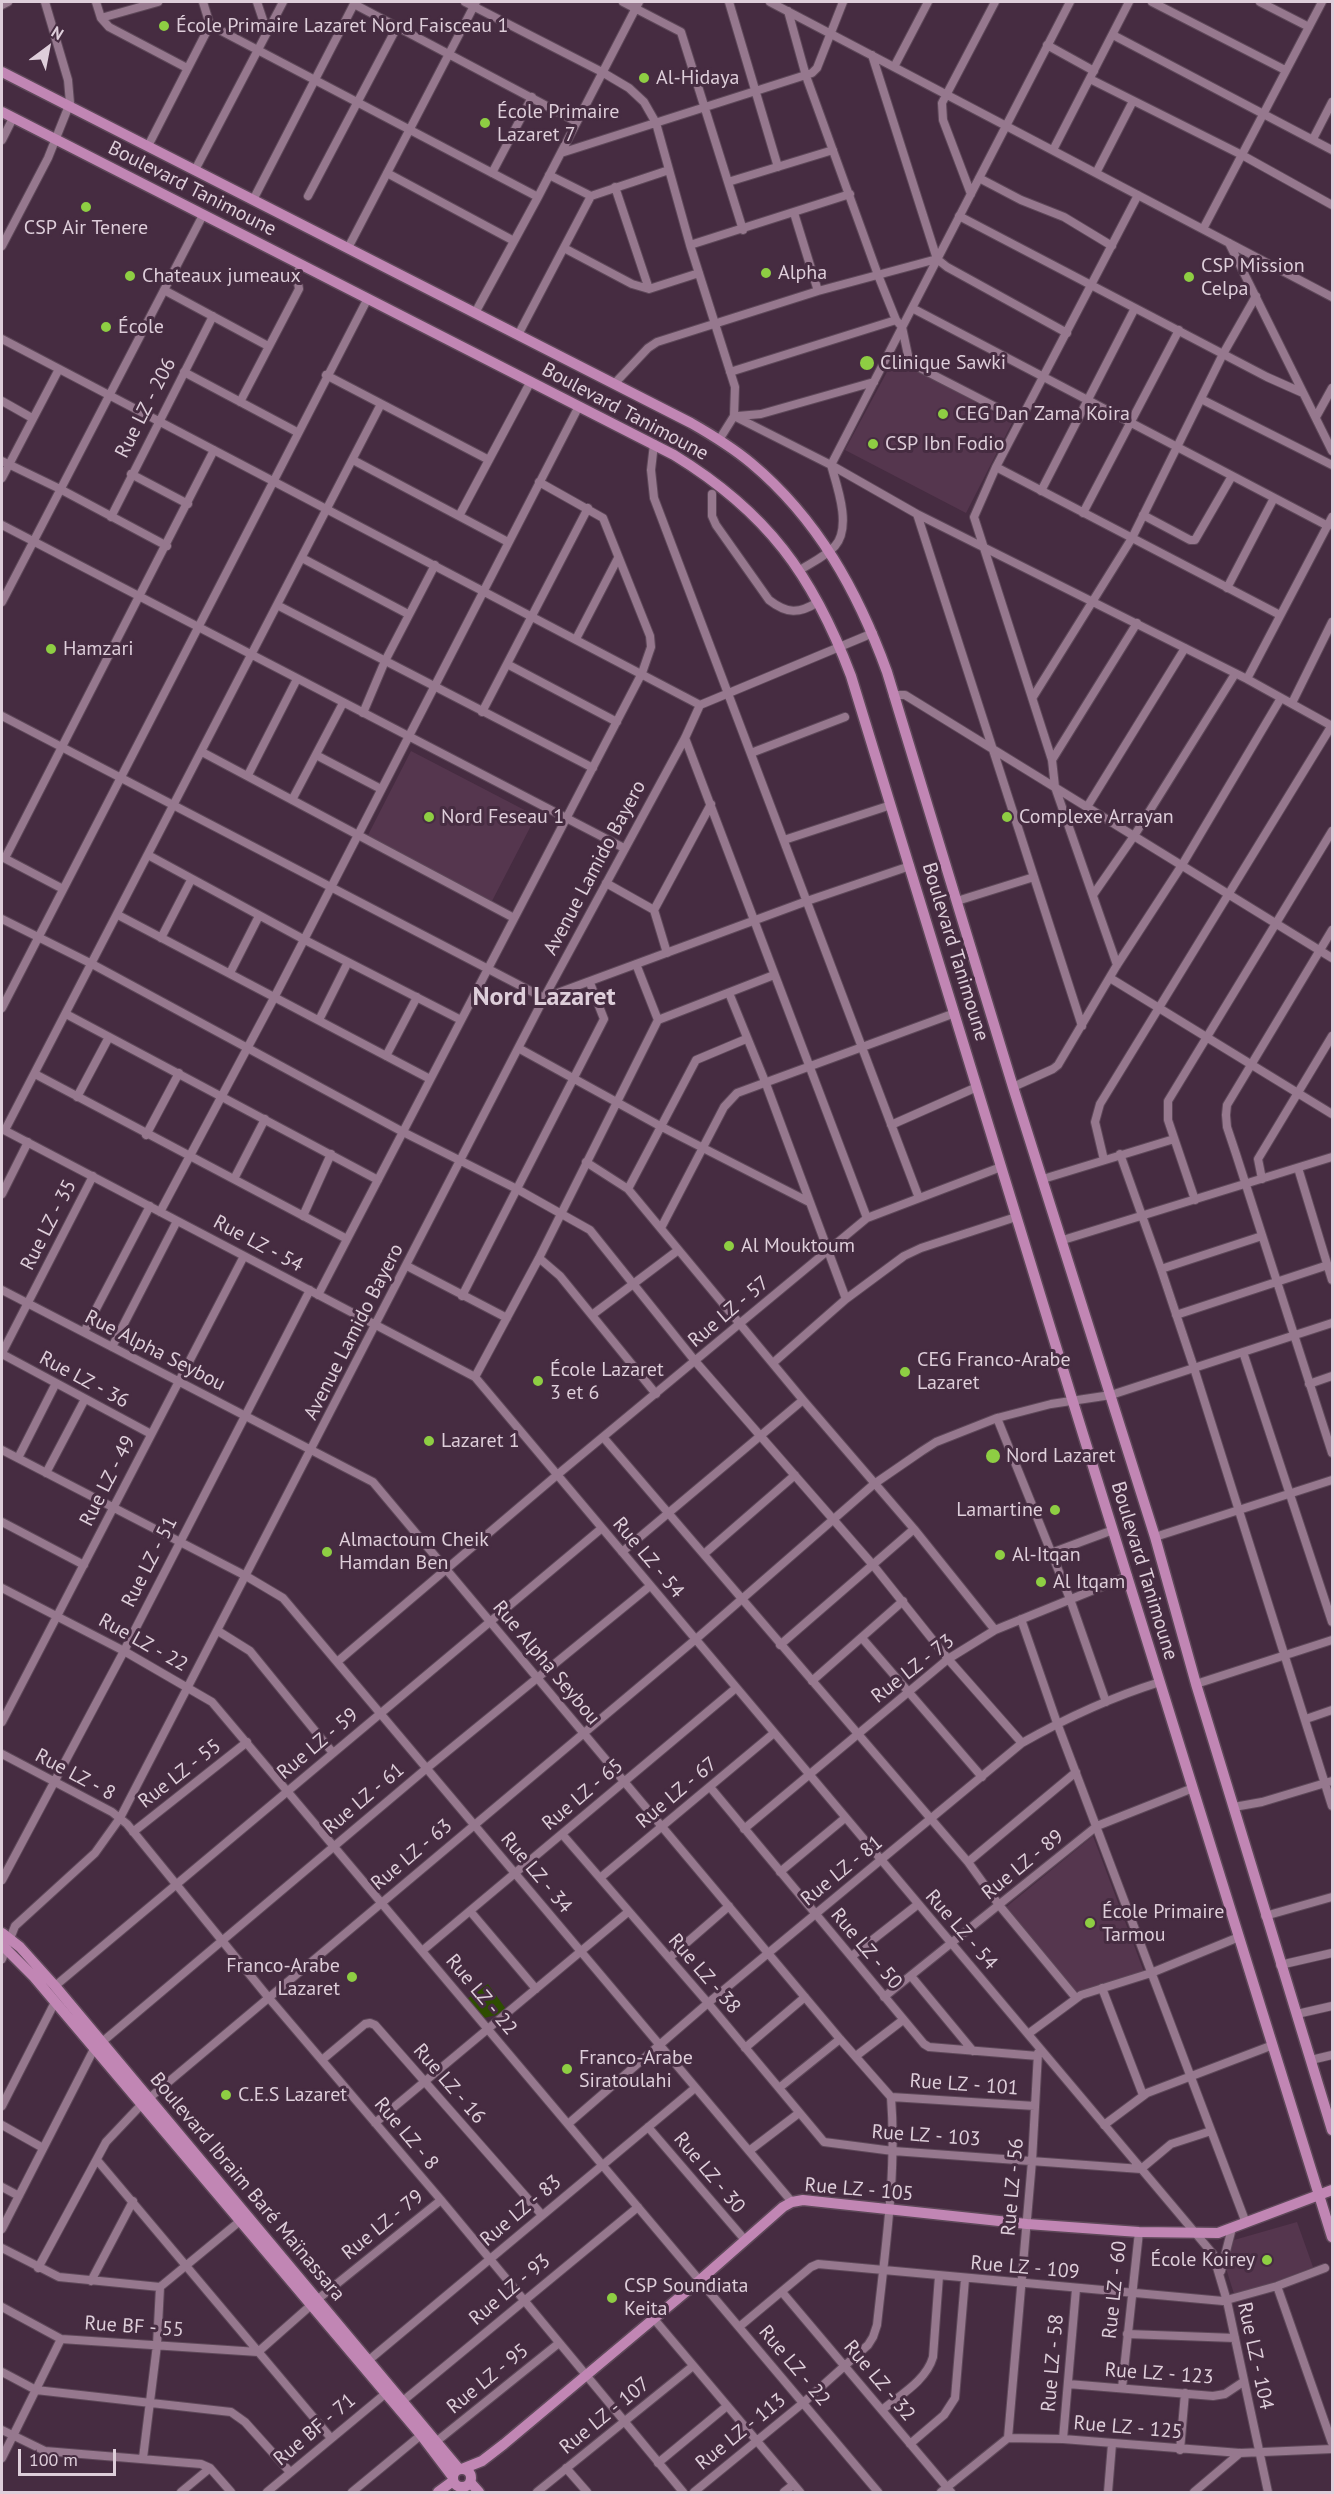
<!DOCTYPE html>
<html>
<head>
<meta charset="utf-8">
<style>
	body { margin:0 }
	#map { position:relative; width:1334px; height:2494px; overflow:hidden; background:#462c41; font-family:"PT Sans",sans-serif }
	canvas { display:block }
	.frame { position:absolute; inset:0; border:3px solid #deceda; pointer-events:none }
	.north { position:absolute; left:18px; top:18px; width:60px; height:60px; -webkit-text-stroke:4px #462c41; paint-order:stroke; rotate:32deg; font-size:16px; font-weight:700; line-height:24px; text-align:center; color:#deceda }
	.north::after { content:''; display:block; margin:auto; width:21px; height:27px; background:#deceda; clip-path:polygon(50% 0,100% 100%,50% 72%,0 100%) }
	.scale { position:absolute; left:18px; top:2449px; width:98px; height:27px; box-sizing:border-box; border:3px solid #deceda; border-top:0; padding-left:8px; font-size:18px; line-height:21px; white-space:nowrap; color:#deceda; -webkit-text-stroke:4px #462c41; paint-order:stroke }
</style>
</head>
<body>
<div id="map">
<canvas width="1334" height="2494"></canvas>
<div class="frame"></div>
<div class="north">N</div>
<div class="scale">100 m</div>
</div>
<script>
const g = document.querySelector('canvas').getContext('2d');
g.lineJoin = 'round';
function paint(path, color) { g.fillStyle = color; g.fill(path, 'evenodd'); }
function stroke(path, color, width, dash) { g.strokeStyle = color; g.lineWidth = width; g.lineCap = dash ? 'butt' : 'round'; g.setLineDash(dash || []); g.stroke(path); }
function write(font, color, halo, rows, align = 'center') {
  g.font = font + ' "PT Sans",sans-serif'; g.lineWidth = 6; g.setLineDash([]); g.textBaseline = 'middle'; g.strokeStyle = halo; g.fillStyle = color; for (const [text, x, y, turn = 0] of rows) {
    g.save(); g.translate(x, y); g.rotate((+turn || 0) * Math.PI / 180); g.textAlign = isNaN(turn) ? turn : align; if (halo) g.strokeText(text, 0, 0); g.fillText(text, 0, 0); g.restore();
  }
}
paint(new Path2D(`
	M895 357 1012 423 966 513 845 450Z
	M411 751 536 816 492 901 367 837Z
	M1093 1836 1144 1972 1076 1993 1005 1908Z
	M1297 2222 1313 2267 1235 2297 1224 2262 1227 2251 1230 2252 1234 2240Z`), '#55364e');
paint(new Path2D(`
	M488 1984 508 2012 480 2019 464 2001Z`), '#2e4d00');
const minor = new Path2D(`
	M96 2 101 18 109 27 187 68
	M257 2 267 32
	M465 2 602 72 629 88 644 102 656 123 690 245 735 387 734 416 719 440
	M623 2 681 32 743 230
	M729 2 778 167
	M770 2 1332 297
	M1152 2 1285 70
	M1260 2 1309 27
	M354 4 577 122
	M2 5 8 2
	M788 11 806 76 878 275 896 320 902 327 909 360 914 365 1021 420
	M101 18 158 2
	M210 25 538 197
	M1113 35 1332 150
	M1047 45 1094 71
	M872 55 937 259 947 267 1067 333
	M894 67 928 2
	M1090 79 1242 155 1332 205
	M1313 139 1332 102
	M2 140 13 118
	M148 146 210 25 203 2
	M1053 150 1129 2
	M561 153 812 73 817 68 843 2
	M195 170 283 2
	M387 173 514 241
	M492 173 532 97
	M1096 173 1133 101
	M549 175 591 196 669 170
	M979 178 1021 200 1064 217 1112 246
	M728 182 833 150
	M615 187 649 289
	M971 194 943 120 942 103 995 2
	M308 196 397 27
	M253 200 355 2
	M794 213 818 291
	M959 216 1267 377 1303 393
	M1203 229 1322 2
	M1229 243 1332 451
	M690 245 850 194
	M2 246 48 158 70 103 68 80 45 2
	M348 248 476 2
	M564 248 632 284 649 289 699 273
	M164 290 268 346
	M912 308 1328 526
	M475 313 538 197 639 2
	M518 335 591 196
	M2 339 700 705
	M184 372 297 432
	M730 372 896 320
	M326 375 489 460
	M615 383 648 348 657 342 818 291 937 259
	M1201 399 1332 465
	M2 401 32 418
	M240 402 299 289 298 283 293 279 302 265
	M734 416 831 465 917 514 1247 679 1332 726
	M738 416 761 414 874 382
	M1316 417 1332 388
	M654 444 651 470 654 498 919 1198
	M353 460 508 542
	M2 461 60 489 167 546
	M996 467 1280 615
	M131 474 188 504
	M2 478 59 369
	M1041 491 1135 308
	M712 494V516L716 525 769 600C787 614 799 614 818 602
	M1083 513 1179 330
	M917 514 1082 1026
	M1143 515 1190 540H1195L1232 476
	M459 516 531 381
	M111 517 213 316
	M2 525 624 848
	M302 558 408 614
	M800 570C811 563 826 556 835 546 852 527 837 486 831 465L1070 2
	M1227 588 1274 498
	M2 602 203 215
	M277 605 593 768
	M576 639 618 558
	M507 664 617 722
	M1247 679 1332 517
	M893 695H905L1332 958
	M1033 697 1132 538 1223 354 1256 296
	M1292 703 1332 622
	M700 705 873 633
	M482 712 588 508
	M363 713 385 661 435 565
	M2 716 544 998 807 901 910 866
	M685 738 867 1218
	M202 752 514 918
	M751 753 845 717
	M316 755 381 789
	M1052 760 1137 623
	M248 775 297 679
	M292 800 343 703
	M1087 807 1185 648
	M784 840 891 805
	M148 855 303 939 461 1020
	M2 857 63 889
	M5 858 214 450
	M606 883 654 910
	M1093 895 1134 836 1235 674
	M957 901 1034 877
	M118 915 430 1079
	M2 919 92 964 403 1132 517 1189 590 1230 695 1361 873 1565 948 1659 1022 1743
	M1332 930 1227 1105 1226 1115 1227 1127 1236 1154 1332 1453
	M161 938 191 880
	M667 953 654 910 711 804
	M636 964 658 1020
	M1117 965 1055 787 1052 760 974 517 996 467 1138 195
	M230 973 259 916
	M1110 978 1332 1114
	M729 993 766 1084 846 1299
	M2 1008 368 298
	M66 1014 378 1180
	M319 1020 348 962
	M520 1049 660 1126 809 1202
	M386 1056 417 997
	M35 1074 347 1239
	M1013 1087 1053 1069 1058 1065 1117 965 1182 865 1281 698
	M77 1097 109 1037
	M891 1125 977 1087
	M2 1129 475 1377 1213 2254 1227 2301 1268 2492
	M5 1130 381 404
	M146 1135 179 1073
	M1120 1154 1161 1269 1194 1368 1332 1806
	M1104 1160 1095 1122 1100 1104 1332 725
	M586 1162 628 1189 803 1400 914 1529 995 1630
	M1298 1168 1332 1280
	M234 1179 265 1119
	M1043 1179 1174 1139
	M1262 1179 1258 1159 1332 1036
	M628 1189 696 1060 746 1039
	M2 1194 28 1142
	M1195 1200 1168 1120V1101L1332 831
	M160 1212 274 998 579 406
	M303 1216 331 1154
	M661 1228 724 1107 737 1093 955 1013
	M1063 1240 1332 1157
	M539 1258 560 1276 656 1394
	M407 1266 507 1318
	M1161 1269 1262 1236
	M2 1290 373 1482 840 2039 891 2097C897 2173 885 2250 877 2325L873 2337 868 2345 803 2403 694 2492
	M318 1295 642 673 651 647 650 636 603 518 539 482
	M462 1296 604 1019 590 983
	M592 1315 677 1251
	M1176 1315 1328 1265
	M84 1332 150 1206
	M112 1347 177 1221
	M1243 1352 1332 1622
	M2 1353 93 1176
	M2 1354 151 1434
	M773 1363 846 1299 904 1256 921 1248 1016 1217
	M475 1377 539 1258 658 1020 774 975
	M1309 1384 1332 1376
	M997 1418 1070 1599 1106 1702
	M603 1437 968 1862 999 1905 1076 1998
	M2 1450 246 1576 283 1598 792 2202
	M18 1458 56 1383
	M46 1473 85 1399
	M2 1522 84 1565
	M1155 1537 1332 1480
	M622 1552 803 1400
	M1051 1553 1113 1530
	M704 1554 795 1475
	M2 1588 124 1651 212 1702 878 2492
	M1021 1619 1057 1723 1246 2223
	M218 1631 250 1651 333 1753
	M862 1638 982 1777
	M780 1645 914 1529
	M337 1662 557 1475 867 1218 1001 1167
	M812 1681 903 1601
	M1196 1684 1332 1640
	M1306 1719 1332 1710
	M2 1722 244 1256
	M2 1754 112 1812 127 1824 268 1997 441 2200 683 2492
	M710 1787 924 2044 929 2047 1038 2056
	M1234 1807 1262 1802 1332 1781
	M744 1829 948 1659 995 1630 1128 1576
	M133 1832 247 1742
	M562 1834 708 2003 824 2142 893 2151 1141 2169
	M968 1862 1076 1772
	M780 1872 845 1818
	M600 1878 774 1733
	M2 1880 124 1651 310 1290
	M470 1911 536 1989
	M1265 1916 1332 1897
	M422 1951 736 1688
	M852 1956 917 1905
	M669 1958 729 1906
	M2 1959 15 1926 95 1853 120 1818 544 998 685 738 700 705
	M1280 1965 1332 1953
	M911 1976 973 2051
	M55 1986 602 1528
	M1102 1988 1143 2095
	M884 1997 1097 1826 1193 1788
	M1297 2014 1332 2006
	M1028 2034 1081 1995 1151 1973 1239 1937
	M102 2042 427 1768 650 1586
	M745 2048 805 1997
	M856 2056 903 2020
	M322 2060 365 2024 370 2023 375 2025 542 2215
	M1311 2060 1332 2055
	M779 2088 840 2039
	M891 2097 1035 2106
	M2 2106 55 2002
	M375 2123 628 1912
	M568 2124 708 2003 1022 1743C1066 1718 1112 1697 1160 1682
	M2 2125 43 2148
	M1104 2125 1147 2093 1273 2045
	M648 2127 745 2240
	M749 2151 799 2113
	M97 2160 330 2437
	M1141 2169 1171 2144 1211 2131
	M2 2187 19 2196
	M2 2229 94 2049
	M2 2248 59 2277 160 2287
	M38 2268 106 2142 141 2105 696 1639 874 1484 922 1451 936 1442 997 1418 1051 1404 1111 1395 1332 1323
	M1221 2271 1232 2228
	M91 2281 133 2201
	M1277 2286 1332 2443
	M782 2292 951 2492
	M2 2307 61 2339
	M654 2319 800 2492
	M739 2327 811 2267 818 2264 1223 2301 1277 2286 1325 2268
	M1127 2334 1235 2338
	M369 2360 695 2088
	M2 2372 36 2390 231 2412 245 2422 290 2472
	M1068 2384 1213 2396 1225 2394 1243 2382
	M1122 2388 1139 2232
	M404 2400 638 2207
	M882 2410C900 2395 926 2381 933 2357L939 2276
	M2 2430 45 2451 201 2464 210 2468 231 2492
	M1008 2438 1032 2161 1038 2053
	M1063 2439 1076 2289
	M437 2441 559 2343
	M910 2444 944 2415 955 2398 965 2279
	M1180 2450 1185 2393
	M2 2458 61 2339 258 2352 318 2299 441 2200
	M143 2458 157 2345 160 2287 240 2221
	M658 2463 727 2406
	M566 2468 587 2492
	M181 2492 210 2468
	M267 2492 385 2394
	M352 2492 421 2435
	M537 2492 693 2366
	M784 2492 793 2485
	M941 2492 1008 2438 1063 2439 1240 2453 1332 2449
	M1108 2492 1112 2444
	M1194 2492 1240 2453`);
const major = new Path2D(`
	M2 72 691 423C712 435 733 448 751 463 818 519 858 592 887 672L1013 1087 1155 1537 1196 1684 1332 2130
	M2 112 674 455C767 512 813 575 851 676L1073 1402 1332 2237
	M2 1933 20 1947 55 1986 459 2469
	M2 1945 34 1977 421 2435 452 2476
	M453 2478a9 9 0 1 1 18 0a9 9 0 1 1-18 0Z
	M462 2469 482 2461 504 2444 700 2280 783 2207 792 2202 803 2200 1027 2224 1139 2232 1218 2233 1332 2190
	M470 2482 479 2492
	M438 2492 453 2481`);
stroke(minor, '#5e4859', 10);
stroke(major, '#5e4859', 13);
stroke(minor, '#96788e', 8);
stroke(major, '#c186b4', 10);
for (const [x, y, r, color] of [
	[164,26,6,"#8ece43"],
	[644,78,6,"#8ece43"],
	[485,123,6,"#8ece43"],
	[86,207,6,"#8ece43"],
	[766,273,6,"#8ece43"],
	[130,276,6,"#8ece43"],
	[1189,277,6,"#8ece43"],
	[106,327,6,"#8ece43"],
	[867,363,8,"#8ece43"],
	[943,414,6,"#8ece43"],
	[873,444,6,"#8ece43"],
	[51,649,6,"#8ece43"],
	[429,817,6,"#8ece43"],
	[1007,817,6,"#8ece43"],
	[729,1246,6,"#8ece43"],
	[905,1372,6,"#8ece43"],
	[538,1381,6,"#8ece43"],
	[429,1441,6,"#8ece43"],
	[993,1456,8,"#8ece43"],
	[1055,1510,6,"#8ece43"],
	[327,1552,6,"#8ece43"],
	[1000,1555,6,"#8ece43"],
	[1041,1582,6,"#8ece43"],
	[1090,1923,6,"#8ece43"],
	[352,1977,6,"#8ece43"],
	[567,2069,6,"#8ece43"],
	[226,2095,6,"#8ece43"],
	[1267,2260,6,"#8ece43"],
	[612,2298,6,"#8ece43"]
]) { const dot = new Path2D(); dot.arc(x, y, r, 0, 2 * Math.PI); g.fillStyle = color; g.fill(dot); stroke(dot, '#462c41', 2); }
write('20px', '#deceda', '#462c41', [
	["École Primaire Lazaret Nord Faisceau 1",176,26],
	["Al-Hidaya",656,78],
	["École Primaire",497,112],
	["Lazaret 7",497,135],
	["CSP Air Tenere",86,228,"center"],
	["CSP Mission",1201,266],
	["Celpa",1201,289],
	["Alpha",778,273],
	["Chateaux jumeaux",142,276],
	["École",118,327],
	["Clinique Sawki",880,363],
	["CEG Dan Zama Koira",955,414],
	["CSP Ibn Fodio",885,444],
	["Hamzari",63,649],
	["Nord Feseau 1",441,817],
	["Complexe Arrayan",1019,817],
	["Al Mouktoum",741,1246],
	["CEG Franco-Arabe",917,1360],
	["Lazaret",917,1383],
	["École Lazaret",550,1370],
	["3 et 6",550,1393],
	["Lazaret 1",441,1441],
	["Nord Lazaret",1006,1456],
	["Lamartine",1043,1510,"right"],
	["Almactoum Cheik",339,1540],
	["Hamdan Ben",339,1563],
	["Al-Itqan",1012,1555],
	["Al Itqam",1053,1582],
	["École Primaire",1102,1912],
	["Tarmou",1102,1935],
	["Franco-Arabe",340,1966,"right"],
	["Lazaret",340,1989,"right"],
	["Franco-Arabe",579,2058],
	["Siratoulahi",579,2081],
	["C.E.S Lazaret",238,2095],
	["École Koirey",1255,2260,"right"],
	["CSP Soundiata",624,2286],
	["Keita",624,2309]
], 'left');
write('20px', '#deceda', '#462c41', [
	["Boulevard Tanimoune",192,189,27],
	["Rue LZ - 206",146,408,-63],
	["Boulevard Tanimoune",625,412,28],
	["Avenue Lamido Bayero",595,868,-62],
	["Boulevard Tanimoune",955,952,73],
	["Rue LZ - 35",49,1225,-63],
	["Rue LZ - 54",258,1244,28],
	["Rue LZ - 57",729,1312,-40],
	["Avenue Lamido Bayero",354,1332,-63],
	["Rue Alpha Seybou",155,1351,27],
	["Rue LZ - 36",84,1380,28],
	["Rue LZ - 49",108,1481,-63],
	["Rue LZ - 54",648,1558,50],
	["Rue LZ - 51",150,1562,-63],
	["Boulevard Tanimoune",1144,1571,73],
	["Rue LZ - 22",143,1643,29],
	["Rue Alpha Seybou",546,1663,50],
	["Rue LZ - 73",913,1669,-38],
	["Rue LZ - 59",318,1744,-40],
	["Rue LZ - 55",180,1774,-38],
	["Rue LZ - 8",75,1775,28],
	["Rue LZ - 67",677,1793,-40],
	["Rue LZ - 65",583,1795,-40],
	["Rue LZ - 61",364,1799,-40],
	["Rue LZ - 63",412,1855,-40],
	["Rue LZ - 89",1023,1865,-39],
	["Rue LZ - 81",842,1871,-39],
	["Rue LZ - 34",536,1873,50],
	["Rue LZ - 54",961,1930,49],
	["Rue LZ - 50",866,1949,50],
	["Rue LZ - 38",704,1974,49],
	["Rue LZ - 22",481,1995,50],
	["Rue LZ - 16",449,2084,49],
	["Rue LZ - 101",964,2085,4],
	["Rue LZ - 8",406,2134,50],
	["Rue LZ - 103",926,2136,4],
	["Rue LZ - 30",709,2173,50],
	["Boulevard Ibraim Baré Maïnassara",247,2187,50],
	["Rue LZ - 56",1013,2187,-85],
	["Rue LZ - 105",859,2190,5],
	["Rue LZ - 83",521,2211,-40],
	["Rue LZ - 79",383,2225,-39],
	["Rue LZ - 109",1025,2268,5],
	["Rue LZ - 93",510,2290,-40],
	["Rue LZ - 60",1115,2290,-84],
	["Rue BF - 55",134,2327,4],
	["Rue LZ - 104",1255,2356,78],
	["Rue LZ - 58",1053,2363,-85],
	["Rue LZ - 22",794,2366,50],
	["Rue LZ - 123",1159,2374,4],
	["Rue LZ - 95",488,2379,-39],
	["Rue LZ - 32",879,2381,50],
	["Rue LZ - 107",605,2416,-39],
	["Rue LZ - 125",1128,2428,5],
	["Rue BF - 71",315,2430,-40],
	["Rue LZ - 113",741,2432,-39]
]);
write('bold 26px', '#deceda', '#462c41', [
	["Nord Lazaret",544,998]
]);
</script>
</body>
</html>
